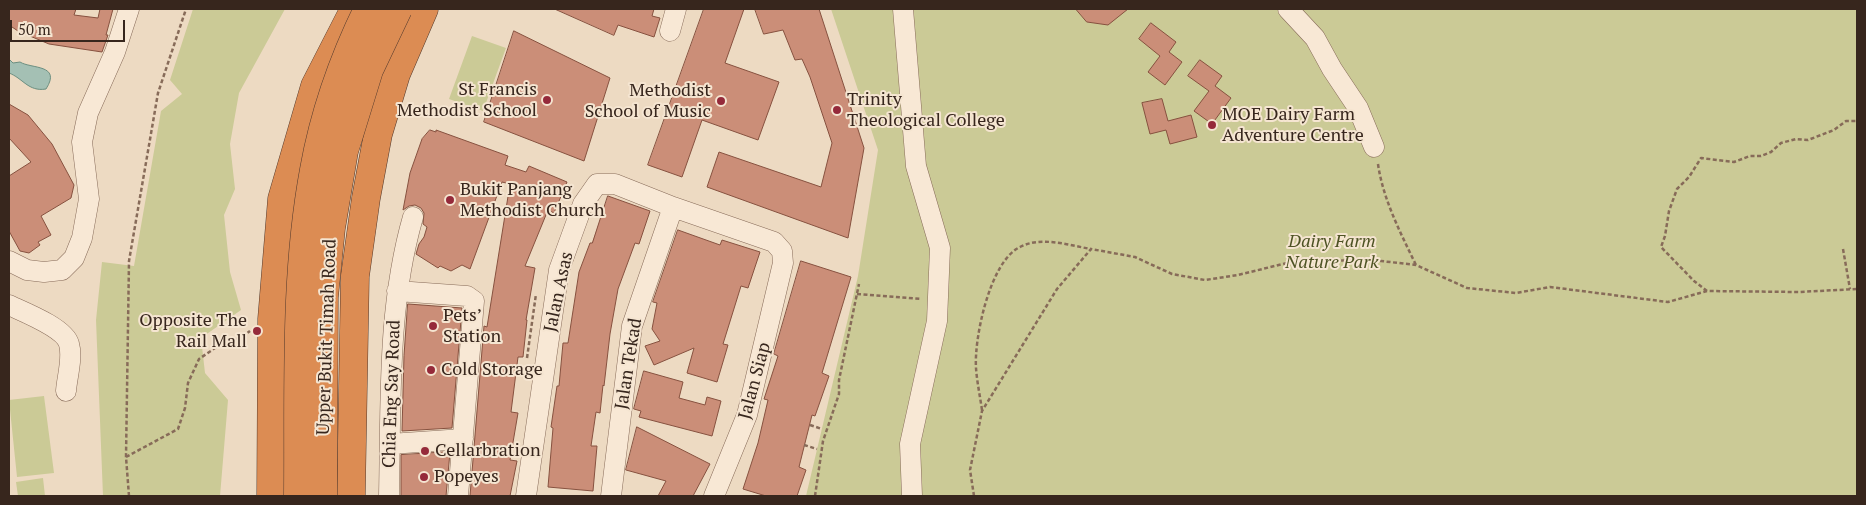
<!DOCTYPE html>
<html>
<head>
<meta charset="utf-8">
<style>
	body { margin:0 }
	#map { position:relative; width:1866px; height:505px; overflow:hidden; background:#eddac2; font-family:"PT Serif",serif }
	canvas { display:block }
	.frame { position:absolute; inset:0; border:10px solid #37261d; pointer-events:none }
	.scale { position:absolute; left:10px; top:20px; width:115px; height:22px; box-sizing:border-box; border:2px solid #37261d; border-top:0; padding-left:6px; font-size:15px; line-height:18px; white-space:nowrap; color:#37261d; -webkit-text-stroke:4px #f5e5d1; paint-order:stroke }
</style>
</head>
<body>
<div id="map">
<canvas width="1866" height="505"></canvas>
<div class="frame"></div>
<div class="scale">50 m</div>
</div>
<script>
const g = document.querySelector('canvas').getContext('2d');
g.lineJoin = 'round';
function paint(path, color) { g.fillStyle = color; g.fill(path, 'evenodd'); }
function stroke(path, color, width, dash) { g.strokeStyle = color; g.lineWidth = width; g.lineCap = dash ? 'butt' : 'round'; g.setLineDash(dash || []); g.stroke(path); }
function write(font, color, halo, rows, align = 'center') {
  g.font = font + ' "PT Serif",serif'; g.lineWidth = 4; g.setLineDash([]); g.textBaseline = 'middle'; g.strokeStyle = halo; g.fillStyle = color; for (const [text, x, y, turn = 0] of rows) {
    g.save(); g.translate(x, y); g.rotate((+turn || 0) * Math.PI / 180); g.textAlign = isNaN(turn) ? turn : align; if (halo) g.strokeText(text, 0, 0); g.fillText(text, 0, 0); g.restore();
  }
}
paint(new Path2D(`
	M193 9H285L239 93 230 144 235 189 224 215 230 272 241 310 201 338 205 373 228 400 220 496H103L96 320 102 262 134 266 161 111 182 94 170 80Z
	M831 9H1857V496H806L858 276 878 150Z
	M472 36 506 48 483 111 449 99Z
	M44 396 54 473 17 477 9 400Z
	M43 478 45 496H18L16 482Z`), '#cbca96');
const water = new Path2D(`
	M9 59 13 63 20 62C31 69 62 64 46 89 28 92 23 78 9 73Z`);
paint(water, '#a4c0b4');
stroke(water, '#6b8e80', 1);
const building = new Path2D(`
	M9 9H76L74 15 98 18 100 9H113L106 35H108L102 52 49 44 18 31 9 25Z
	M555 9H654L652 16 660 18 654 37 618 25 614 35Z
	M704 9H744L725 63 779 82 758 140 702 120 682 177 648 165Z
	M755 9H819L864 148 848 238 707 187 719 152 821 187 832 143 810 77 802 59 795 60 783 30 764 34Z
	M1076 9H1128L1108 25 1087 22Z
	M1151 23 1176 42 1169 52 1182 62 1165 85 1148 72 1160 56 1139 39Z
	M514 31 610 78 584 161 484 122Z
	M1200 60 1222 76 1215 86 1231 98 1212 124 1194 111 1209 91 1188 76Z
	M1162 99 1168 121 1191 115 1197 137 1170 144 1166 130 1150 134 1142 103Z
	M9 104 28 115 52 144 74 185 71 198 41 216 51 235 38 242 40 245 29 253 20 251 9 231V176L31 162 9 138Z
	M430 130 436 132V130L508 156 505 165 526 172 529 166 567 182 554 213 548 210 525 266 535 268 526 320H527L523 357H518L511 412 518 413 510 460 517 461 510 496H470L484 326 487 327 510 184 502 182 470 269 462 265 451 271 440 266 438 268 416 254 419 244 424 237 427 227 423 224 424 213 421 208 415 205 409 206 403 210 410 173 422 139Z
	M608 196 650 211 639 244 635 243 618 289 610 334 604 386 603 385 600 413 596 412 591 446H597L593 491 548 487 553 428 551 427 557 386H559L563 343H568L579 272 590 243H592Z
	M678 230 720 245 722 240 760 252 748 288 741 286 723 344 728 345 717 382 687 373 694 348 654 365 645 346 660 341 652 329 657 303 653 302Z
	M801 261 851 277 822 373 829 376 815 416 812 415 799 467 806 470 797 496H766L743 489 758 443 768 400 764 399 778 356 774 354Z
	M408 304 462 308 452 428 402 431 404 356Z
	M644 371 683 382 679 398 705 405 707 397 721 401 712 436 639 417 641 411 634 409Z
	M637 427 710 464 693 496H658L666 481 626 470Z
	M450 452 446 496H401V455Z`);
paint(building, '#cb8e78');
stroke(building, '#86513f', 1);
const minor = new Path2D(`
	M903 9 916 166 940 248 937 321 910 444 912 496
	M1288 9 1315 38 1332 69 1358 108 1374 147
	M670 31 676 9
	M9 261 27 270 44 272 62 270 74 258 82 238 89 199 82 142 88 113 115 52 129 9
	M397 291 467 296 474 301 458 496
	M9 305C24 312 65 328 69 344 73 358 67 377 66 391
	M390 444 463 439
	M389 496C391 403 387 307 413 217
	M526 496 559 270 583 204 597 184H615L673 207 774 242 782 251 783 263 747 415 714 496
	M611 496 632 326 673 207`);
const highway = new Path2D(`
	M271 496 272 319 282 199 315 86 353 12
	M351 496 355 276 366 198 378 134 396 74 424 9`);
stroke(minor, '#876b59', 21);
stroke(highway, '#543a2d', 29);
stroke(new Path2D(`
	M1378 164C1383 199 1400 232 1416 265
	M1843 249 1850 289
	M1707 291 1694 281 1661 247 1665 236 1669 211 1677 189 1689 177 1701 158 1734 162 1750 156H1761L1771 152 1781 143 1796 139 1808 140 1834 130 1846 121H1857
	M857 294 921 299
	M527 358 536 294
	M982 410C980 396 977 382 976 368 974 338 990 261 1020 247 1041 236 1068 245 1091 249
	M810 425 822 429
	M804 445 817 449
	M126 457 178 429 185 408 188 383 199 359 221 344 242 337 250 331
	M129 496 126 457 129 261 158 93 186 9
	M815 496 823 441 839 394V380L859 284
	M974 496 970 470 982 411 1057 289 1091 249 1135 257 1172 274 1205 280 1238 275 1299 260 1381 261 1416 265 1467 288 1516 293 1550 287 1668 302 1707 291 1799 292 1857 289`), '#876b59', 2.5, [4, 2.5]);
stroke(minor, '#f8e8d5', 20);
stroke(highway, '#dc8c53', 28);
const highwayBridge = new Path2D(`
	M298 496C299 388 294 278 314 170 324 114 343 60 368 9
	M323 496 324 297 331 228 344 151 369 70 398 9`);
stroke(highwayBridge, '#543a2d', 29, []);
stroke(highwayBridge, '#dc8c53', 28);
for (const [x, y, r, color] of [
	[547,100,5,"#952a3a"],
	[721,101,5,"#952a3a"],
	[837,110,5,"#952a3a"],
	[1212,125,5,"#952a3a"],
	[450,200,5,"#952a3a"],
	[433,326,5,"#952a3a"],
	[257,331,5,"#952a3a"],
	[431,370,5,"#952a3a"],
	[425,451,5,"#952a3a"],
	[424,477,5,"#952a3a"]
]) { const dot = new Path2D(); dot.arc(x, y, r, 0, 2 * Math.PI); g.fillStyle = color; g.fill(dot); stroke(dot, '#f5e5d1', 2); }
write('18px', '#37261d', '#f5e5d1', [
	["St Francis",537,90,"right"],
	["Methodist School",537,111,"right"],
	["Methodist",711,91,"right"],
	["School of Music",711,112,"right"],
	["Trinity",847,100],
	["Theological College",847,121],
	["MOE Dairy Farm",1222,115],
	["Adventure Centre",1222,136],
	["Bukit Panjang",460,190],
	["Methodist Church",460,211],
	["Pets’",443,316],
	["Station",443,337],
	["Opposite The",247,321,"right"],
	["Rail Mall",247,342,"right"],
	["Cold Storage",441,370],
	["Cellarbration",435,451],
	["Popeyes",434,477]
], 'left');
write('italic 18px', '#4e5324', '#f5e5d1', [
	["Dairy Farm",1332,242],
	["Nature Park",1332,263]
]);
write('18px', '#37261d', '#f5e5d1', [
	["Jalan Asas",559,292,-78],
	["Upper Bukit Timah Road",327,337,-88],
	["Jalan Tekad",629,364,-81],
	["Jalan Siap",755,381,-75],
	["Chia Eng Say Road",392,394,-88]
]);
</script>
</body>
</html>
